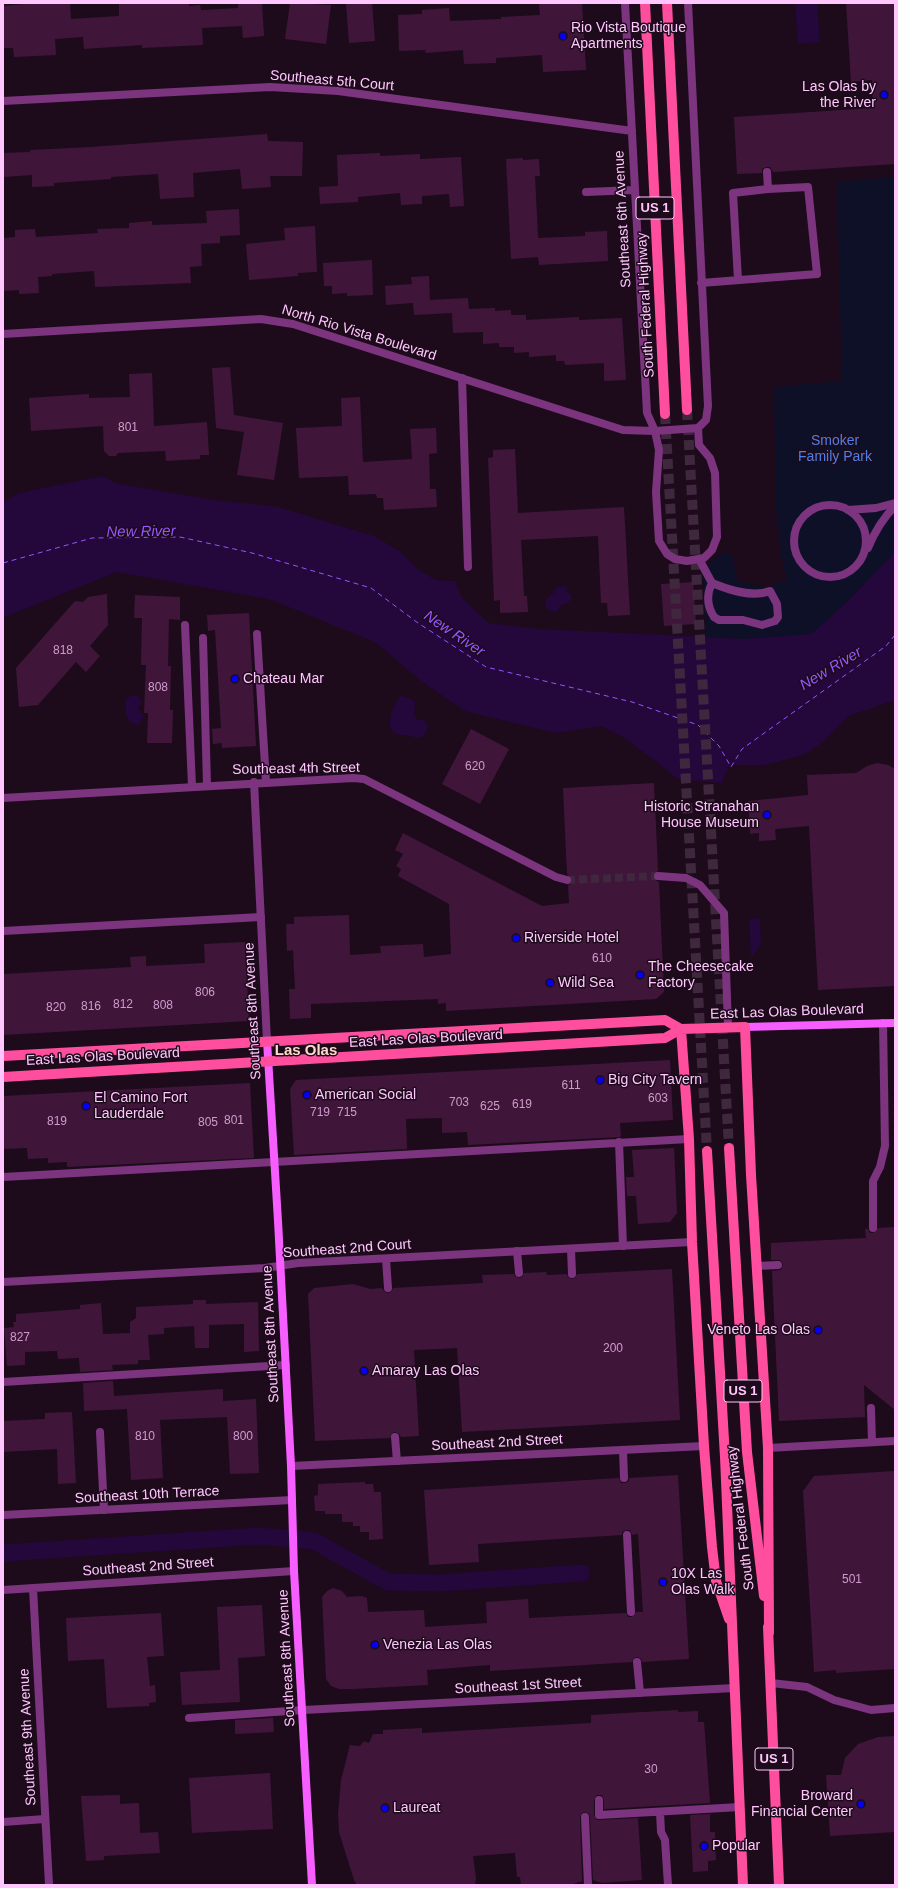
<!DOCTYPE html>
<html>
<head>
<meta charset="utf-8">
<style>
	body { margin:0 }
	#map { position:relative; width:898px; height:1888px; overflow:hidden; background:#1d0b1c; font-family:Arial,sans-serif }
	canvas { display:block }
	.frame { position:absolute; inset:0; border:4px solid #ffc7fd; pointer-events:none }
</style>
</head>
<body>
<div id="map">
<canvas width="898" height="1888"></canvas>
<div class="frame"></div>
</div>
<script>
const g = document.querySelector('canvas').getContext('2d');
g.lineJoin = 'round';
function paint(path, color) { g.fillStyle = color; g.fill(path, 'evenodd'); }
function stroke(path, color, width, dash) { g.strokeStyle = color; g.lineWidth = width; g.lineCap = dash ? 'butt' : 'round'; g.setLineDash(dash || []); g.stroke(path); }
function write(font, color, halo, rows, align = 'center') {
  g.font = font + ' Arial,sans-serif'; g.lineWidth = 3; g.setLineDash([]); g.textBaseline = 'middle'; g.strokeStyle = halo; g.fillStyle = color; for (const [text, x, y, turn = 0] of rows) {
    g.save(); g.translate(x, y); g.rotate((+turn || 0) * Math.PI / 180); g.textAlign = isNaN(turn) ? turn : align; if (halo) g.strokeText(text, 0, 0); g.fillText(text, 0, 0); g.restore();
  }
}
paint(new Path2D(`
	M895 177V552L846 603 811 634 743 639 706 637 702 568 723 553 733 555 737 581 768 588 787 579 783 566 776 512 774 387 842 381 837 182Z`), '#0e1028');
paint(new Path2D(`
	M795 3H817L820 42 798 44Z
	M102 476 115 483 214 500 278 507 374 536 400 551 417 569 436 580 455 581 462 598 489 623 539 629 706 637 743 639 811 634 846 603 895 552V700L849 716 822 743 803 755 765 765H729L722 783 678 779 628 740 602 726 555 733 465 711 421 681 375 642 269 599 116 572 3 618V502L19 493Z
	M566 586 567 592 571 594 572 599 568 603 561 605 558 611H549L545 605 546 599 554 593 556 587Z
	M132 695C139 695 145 701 138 708L144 717 139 725C125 723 125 711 126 699Z
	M400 696C406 696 410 698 415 702L414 716 417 719 425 721 428 725C427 728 426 734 423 736 419 740 416 738 411 736 406 735 401 736 396 734 383 727 394 704 400 696Z
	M760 918 761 945 751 957 749 919Z`), '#24073b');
stroke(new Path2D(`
	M3 1553 259 1536 314 1541 388 1582 439 1583 581 1573`), '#24073b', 17);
stroke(new Path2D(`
	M3 563 92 538 180 537 252 553 371 588 418 623 486 667 632 702 698 725 719 746 731 767 742 749 886 646 895 635`), '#9755ff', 1, [5, 4]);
paint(new Path2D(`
	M35 3H70L71 19 119 16V3H189V6L200 5 201 10 238 8V3H262L264 36 243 38 242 26 202 28 203 45 142 48V45L84 49 83 37 55 39 56 55 14 57 13 48H3V6Z
	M290 3 331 5 326 44 285 39Z
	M346 3H372L375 41 349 43Z
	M539 3H582L586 70 543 72 542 55 496 58V63L464 64 463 50 426 53 425 50 399 51 398 15 422 14V10L449 8 450 21 501 19V17L540 15Z
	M846 3H895V164L773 172 770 167H766L762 169V173L737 174 734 117 873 108 872 80 851 82Z
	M267 134 268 141 303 142 302 176H270L271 187 242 189 240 169 193 173 194 197 160 199 158 174 111 177V179L54 183V186L32 187V175L3 177V153L30 152V150L91 147Z
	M380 153V156L420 154V159L461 157 464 206 450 207 449 194 422 196V204L401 205 400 193 358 197V202L320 204 319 187 338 186 337 155Z
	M523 158V160L539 159 540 176H535L538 238 585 236V232L607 231 608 261 539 265 538 257 511 259 506 159Z
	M239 209 240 235 220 236V243L201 244 202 266 190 267 191 283 95 287 94 271 52 274V276L38 277 39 293 19 294V290L3 291V238L15 237V230L35 229 36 237 98 233 97 229 129 228V223L152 221V225L207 223 206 211Z
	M315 226 317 272 298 273V276L249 280 246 244 285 240 284 228Z
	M372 260 373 295 347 296V293L332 294V286H324L323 263Z
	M429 276 430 300 468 298 469 309 495 308V311L511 310V315H526V320L579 317V320L622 318 626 380 604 381V363L565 365 564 361H556V355L529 357V352L514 353V347H499V343L483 344V332L453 333 452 313 414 315 413 303 386 305 385 286 412 284 411 277Z
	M230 367 234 415 283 423 274 480 237 475 244 432 216 428 212 368Z
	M152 373 154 426 207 422 209 455H200V459L166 461 165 451 118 453 116 456H109L104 451 103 426 31 431 29 398 89 394V398L130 397 129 374Z
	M360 397 363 462 412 459 410 429 436 428 437 453 429 454 430 489H436L437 507 384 510 383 498H377L376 494 349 495 348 476 299 478 296 428 342 426 341 398Z
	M515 449 518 513 624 507 630 615 608 616 607 603H601L598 536 521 540 524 596H527L528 612 500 613V600L494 601 488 458 493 457V450Z
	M693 582 696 624 664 626 661 584Z
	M107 594 108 625 90 646 100 656 86 672 76 662 38 705 19 707 16 668 75 601 83 602 88 597Z
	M135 595 180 597V620L169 619 168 666H171L170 710H173L172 743H147L148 713H144L146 665H141L142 618H134Z
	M249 613 256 746 222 748V743L213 744 212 729 221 728 215 630 208 631 207 615Z
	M471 729 509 749 480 804 442 784Z
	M877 763 888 765 895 769V986L818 990 809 826 775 829 776 840 759 841V833L750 834 748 801 808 795 807 775 856 773 867 766Z
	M654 783 658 871 654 873 653 876 655 880 659 882 664 992 656 999 446 1011V1003L438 1004V999L311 1004V1018L290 1019 289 989H295L293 950 287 951 286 924H294V917L349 915 350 955 381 953 380 946 423 944 424 957 451 954 449 904 398 876 401 869 396 866 403 854 395 850 403 833 542 906 569 903 568 885 571 884 572 879 567 874 563 788Z
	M245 942 249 1021 3 1035V974L131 967 130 957 146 956V966L205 963 204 944Z
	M670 1060 673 1120 620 1123 621 1137 468 1145 467 1132 442 1133V1118L406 1119 407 1149 294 1155 290 1089 296 1080Z
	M250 1083 254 1158 67 1167V1162L48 1163V1158L28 1159 27 1148 3 1149V1096Z
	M674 1148 677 1213 670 1222 638 1224 636 1196H627L626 1177H634L632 1150Z
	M895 1227V1410L864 1385 865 1417 779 1421 772 1271 781 1270 783 1264 780 1260H771V1243L866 1238 865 1229H868L870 1233H873L878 1228Z
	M672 1269 680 1420 462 1432 457 1348 414 1350 419 1436 401 1437 399 1434 395 1432 392 1433 390 1438 315 1441 308 1294 314 1288 353 1284 370 1289 382 1288 384 1291 388 1293 391 1292 393 1288 483 1283 482 1275 514 1274 515 1276 519 1278 522 1277 524 1273 546 1272 547 1275 567 1274 568 1277 572 1279 575 1278 577 1274Z
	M193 1300H206V1304L258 1302 259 1351 244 1352V1324L209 1325V1348H195L194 1326 164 1328V1334L148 1335 150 1360H138V1364L112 1365 113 1370 80 1372 79 1358 58 1359 57 1351 25 1352V1365L7 1366 4 1328 14 1327 13 1322H16V1314L80 1309V1305L101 1303 103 1334 130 1333V1322L136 1318V1307L193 1304Z
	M113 1381 114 1396 223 1389V1401L256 1399 259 1473 230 1474 227 1417 160 1420 163 1478 131 1480 127 1409 84 1411 83 1383Z
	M72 1412 76 1483 58 1484 57 1449 3 1452V1421L45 1419V1413Z
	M895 1471V1669L836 1673V1670L814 1672 803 1491 814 1476Z
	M678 1475 689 1659 642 1662 641 1659 637 1657 634 1658 632 1662 490 1671V1665L427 1670 428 1685 353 1689H339L331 1686 326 1679 322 1597 327 1591 333 1588 342 1591 347 1597 361 1596 367 1598 368 1612 424 1610 425 1627 487 1623 486 1602 528 1599 529 1618 626 1613 628 1617H632L636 1612H643L638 1534 632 1535 630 1530H626L622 1532V1535L478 1544 479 1562 429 1565 424 1490 619 1478 621 1483H625L629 1481V1478Z
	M365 1482V1484H373L374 1492H381L383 1539 369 1540V1532H360V1526H353V1522H342V1514H325V1511H315L314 1496 318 1495V1484Z
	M262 1605 265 1656 238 1658 240 1702 182 1705 180 1672 220 1670 217 1607Z
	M161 1613 164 1656 147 1657 150 1686 155 1685 156 1702 149 1703V1706L107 1708 104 1659 68 1661 66 1618Z
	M678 1710V1712L698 1711V1722H704L710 1803 604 1809V1800L602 1795H597L594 1800V1815L597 1820 638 1818 642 1880 602 1883 593 1880 590 1817 589 1814 585 1812 582 1813 580 1817 582 1881 570 1885H521L520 1877H517L515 1853 473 1856 476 1878 475 1885H357L354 1880 339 1832 338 1814 341 1780 350 1745 360 1746 364 1741 369 1743 373 1734H383V1730L422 1728V1733L591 1723V1715Z
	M273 1718 274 1732 235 1734V1720Z
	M895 1736V1832L830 1836 826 1775H841L845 1758 858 1744 878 1737Z
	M270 1773 273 1829 192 1833 189 1778Z
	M120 1795V1804L139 1803 140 1833 158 1832 160 1853 104 1856V1860L86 1861 81 1796Z
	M710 1814V1832H715L716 1860 708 1861V1871L693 1872 690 1815Z`), '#3f163a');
stroke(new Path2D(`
	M567 880 658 876`), '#3f273e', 8, [8, 4]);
stroke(new Path2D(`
	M687 410 729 1148
	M665 414 707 1151`), '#3f273e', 10, [10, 5]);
stroke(new Path2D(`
	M586 192 635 190
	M462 378 468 567
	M794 541a36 36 0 1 1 72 0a36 36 0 1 1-72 0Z
	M848 510 876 508 895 503
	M868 548C875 531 882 519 895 506
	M699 559 712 583C729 590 752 598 770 591L777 604 778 617 775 621 762 625 743 620H719L714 617C707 606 706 595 712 583
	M185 625 192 786
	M257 634 266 782
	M203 638 207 785
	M3 931 261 917
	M619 1142 623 1246
	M3 1177 689 1139
	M873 1228V1181L880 1167 885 1146 883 1023
	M571 1249 572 1274
	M517 1251 519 1273
	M386 1259 388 1288
	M756 1266 778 1265
	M3 1382 286 1365
	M871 1408 872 1442
	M100 1432 104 1510
	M395 1437 397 1461
	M623 1450 624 1478
	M627 1535 631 1612
	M637 1662 640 1693
	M771 1683 807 1687 834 1700 871 1710 895 1708
	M189 1718 303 1710
	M599 1800V1815L740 1807
	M660 1812 661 1832 665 1840 668 1885
	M585 1817 588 1885
	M3 1822 45 1819`), '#7c347f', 8);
stroke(new Path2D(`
	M625 3 647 413 655 431 659 450 656 492 659 541 667 554 675 559 687 561 704 558 712 550 717 537 715 473 710 458 699 445 698 428
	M688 3 708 406 706 420 698 428
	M3 101 270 87 338 91 632 131
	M738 280 733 193 768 189
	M701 283 817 274 808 187 768 189 767 172
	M3 334 261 319 293 324 623 430 655 431 698 428
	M254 782 267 1041
	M3 798 353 778 364 779 556 877 567 880
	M658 876 686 878 700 885 724 913 728 1027
	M3 1282 265 1268 298 1263 692 1242
	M768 1448 895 1441
	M291 1466 704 1446
	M3 1515 292 1500
	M33 1588 49 1885
	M3 1590 294 1571
	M303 1710 735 1688`), '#7c347f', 8);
stroke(new Path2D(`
	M745 1027 895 1023
	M267 1041 278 1221 291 1466 294 1571 312 1885`), '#f75eff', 8);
stroke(new Path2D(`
	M645 3 665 414
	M667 3 687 410
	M681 1029 689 1139 692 1242 704 1446 712 1547 716 1581 729 1619
	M3 1056 665 1020 681 1029
	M3 1077 665 1038 681 1029 745 1027 751 1175 768 1448 769 1633
	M729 1148 747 1452 764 1596
	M707 1151 725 1457 743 1885
	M768 1627 779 1885`), '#ff4e9d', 10);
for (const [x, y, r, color] of [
	[563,36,4,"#0600f2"],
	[884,95,4,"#0600f2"],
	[235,679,4,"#0600f2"],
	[767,815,4,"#0600f2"],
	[516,938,4,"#0600f2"],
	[640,975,4,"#0600f2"],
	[550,983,4,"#0600f2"],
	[600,1080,4,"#0600f2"],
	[307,1095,4,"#0600f2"],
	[86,1106,4,"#0600f2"],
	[818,1330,4,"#0600f2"],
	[364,1371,4,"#0600f2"],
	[663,1582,4,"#0600f2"],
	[375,1645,4,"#0600f2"],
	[861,1804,4,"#0600f2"],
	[385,1808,4,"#0600f2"],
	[704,1846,4,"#0600f2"]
]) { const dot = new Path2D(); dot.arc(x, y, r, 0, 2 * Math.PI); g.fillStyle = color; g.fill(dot); stroke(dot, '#1d0b1c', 1.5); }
write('12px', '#cf9bcc', null, [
	["801",128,428],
	["818",63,651],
	["808",158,688],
	["620",475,767],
	["610",602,959],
	["806",205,993],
	["812",123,1005],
	["808",163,1006],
	["816",91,1007],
	["820",56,1008],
	["611",571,1086],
	["603",658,1099],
	["703",459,1103],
	["619",522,1105],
	["625",490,1107],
	["719",320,1113],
	["715",347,1113],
	["801",234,1121],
	["819",57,1122],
	["805",208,1123],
	["827",20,1338],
	["200",613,1349],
	["810",145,1437],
	["800",243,1437],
	["501",852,1580],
	["30",651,1770]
]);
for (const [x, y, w] of [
	[655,208,38],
	[743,1391,38],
	[774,1759,38]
]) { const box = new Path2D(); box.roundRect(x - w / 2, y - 11, w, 22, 3); g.fillStyle = '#1d0b1c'; g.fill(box); stroke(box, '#ffc7fd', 1); }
write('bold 13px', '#ffc7fd', null, [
	["US 1",655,208],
	["US 1",743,1391],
	["US 1",774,1759]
]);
write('14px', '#ffc7fd', '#1d0b1c', [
	["Rio Vista Boutique",571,28],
	["Apartments",571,44],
	["Las Olas by",876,87,"right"],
	["the River",876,103,"right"],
	["Chateau Mar",243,679],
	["Historic Stranahan",759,807,"right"],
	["House Museum",759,823,"right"],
	["Riverside Hotel",524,938],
	["The Cheesecake",648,967],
	["Factory",648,983],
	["Wild Sea",558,983],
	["Big City Tavern",608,1080],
	["American Social",315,1095],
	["El Camino Fort",94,1098],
	["Lauderdale",94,1114],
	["Veneto Las Olas",810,1330,"right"],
	["Amaray Las Olas",372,1371],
	["10X Las",671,1574],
	["Olas Walk",671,1590],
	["Venezia Las Olas",383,1645],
	["Broward",853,1796,"right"],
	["Financial Center",853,1812,"right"],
	["Laureat",393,1808],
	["Popular",712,1846]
], 'left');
write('14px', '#ffc7fd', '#1d0b1c', [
	["Southeast 5th Court",332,81,5],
	["Southeast 6th Avenue",623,219,-93],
	["South Federal Highway",646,305,-93],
	["North Rio Vista Boulevard",359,333,17],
	["Southeast 4th Street",296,769,-1],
	["Southeast 8th Avenue",253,1011,-93],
	["East Las Olas Boulevard",787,1012,-2],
	["East Las Olas Boulevard",426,1039,-3],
	["East Las Olas Boulevard",103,1057,-3],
	["Southeast 2nd Court",347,1249,-4],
	["Southeast 8th Avenue",271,1334,-93],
	["Southeast 2nd Street",497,1443,-3],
	["Southeast 10th Terrace",147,1495,-3],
	["South Federal Highway",741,1518,-97],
	["Southeast 2nd Street",148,1567,-4],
	["Southeast 8th Avenue",287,1658,-93],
	["Southeast 1st Street",518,1686,-3],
	["Southeast 9th Avenue",28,1737,-93]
]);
write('14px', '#4f7fe3', '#1d0b1c', [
	["Smoker",835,441],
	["Family Park",835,457]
]);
write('italic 15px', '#9755ff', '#1d0b1c', [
	["New River",141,532,-1],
	["New River",454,634,34],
	["New River",831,669,-31]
]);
write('bold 15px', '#ffd9c9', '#1d0b1c', [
	["Las Olas",306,1051]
]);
</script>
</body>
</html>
